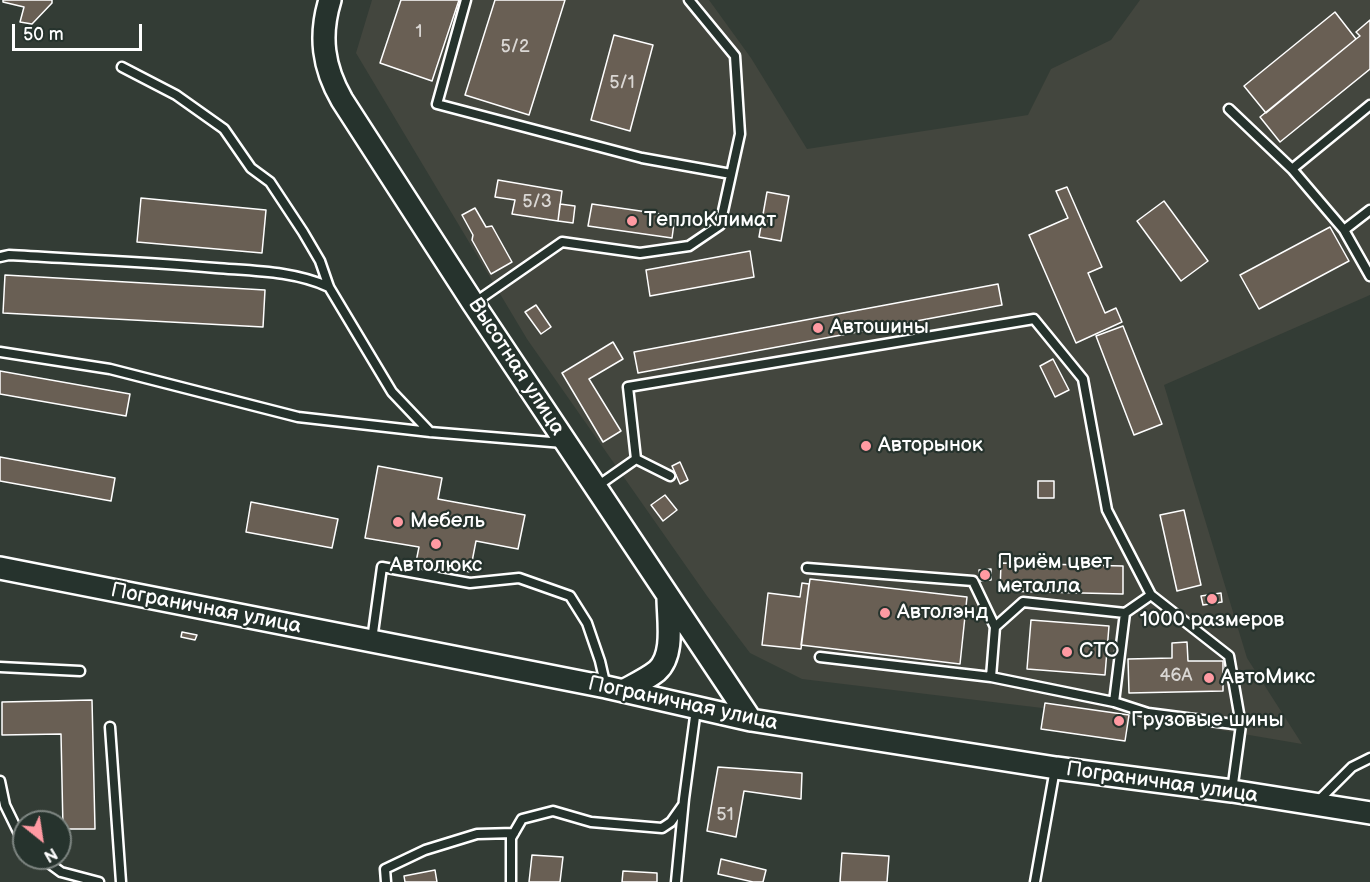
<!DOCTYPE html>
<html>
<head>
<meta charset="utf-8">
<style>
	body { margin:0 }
	#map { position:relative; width:1370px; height:882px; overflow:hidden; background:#333c35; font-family:"Balsamiq Sans",sans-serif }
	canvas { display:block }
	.north { position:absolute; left:12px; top:810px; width:60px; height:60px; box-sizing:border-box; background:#26332d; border:2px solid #7d8581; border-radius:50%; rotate:150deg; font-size:16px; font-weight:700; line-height:24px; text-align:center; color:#fff }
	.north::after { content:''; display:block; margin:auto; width:21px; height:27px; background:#ff9aa2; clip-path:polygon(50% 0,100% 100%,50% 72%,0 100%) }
	.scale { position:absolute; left:12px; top:24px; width:130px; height:27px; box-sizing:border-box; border:3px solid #fff; border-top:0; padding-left:8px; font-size:18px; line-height:21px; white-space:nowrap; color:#fff; -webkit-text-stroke:4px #26332d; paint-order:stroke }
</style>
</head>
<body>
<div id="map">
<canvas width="1370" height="882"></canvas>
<div class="north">N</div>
<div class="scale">50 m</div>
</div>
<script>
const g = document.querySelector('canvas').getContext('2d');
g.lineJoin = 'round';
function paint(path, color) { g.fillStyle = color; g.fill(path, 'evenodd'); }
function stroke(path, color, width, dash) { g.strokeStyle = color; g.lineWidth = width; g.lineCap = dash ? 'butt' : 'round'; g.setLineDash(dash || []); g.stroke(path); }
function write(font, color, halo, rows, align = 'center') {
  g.font = font + ' "Balsamiq Sans",sans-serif'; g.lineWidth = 4.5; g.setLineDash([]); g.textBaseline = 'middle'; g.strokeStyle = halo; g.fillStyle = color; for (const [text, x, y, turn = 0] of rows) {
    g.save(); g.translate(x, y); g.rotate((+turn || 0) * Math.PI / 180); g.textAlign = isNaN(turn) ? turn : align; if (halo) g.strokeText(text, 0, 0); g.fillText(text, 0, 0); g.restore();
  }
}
paint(new Path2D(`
	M372 0H709L751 58 807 149 1028 115 1051 69 1111 40 1140 0H1370V295L1164 385 1247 658 1302 744 1208 728 802 679 750 653 707 596 527 339 356 53Z`), '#43463e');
const building = new Path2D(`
	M3 0H52V3L32 24 20 22 24 7 3 2Z
	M401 0H459L432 81 380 63Z
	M495 0H565L529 115 465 95Z
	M1335 12 1356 39 1266 113 1244 86Z
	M1370 20V69L1280 142 1260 117 1356 39 1360 36 1356 32Z
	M614 35 653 45 630 131 591 120Z
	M498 180 562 191 558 221 512 214 515 200 495 197Z
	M1067 187 1102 267 1088 273 1105 313 1116 308 1122 322 1076 343 1029 235 1068 218 1056 191Z
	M767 192 789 196 781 241 759 237Z
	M141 198 266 210 262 253 137 242Z
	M1164 201 1208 261 1181 281 1137 221Z
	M560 204 575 206 573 223 558 221Z
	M592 204 675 216 672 238 588 226Z
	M475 208 486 227 492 226 512 262 491 274 472 240 473 235 462 215Z
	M1330 227 1349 261 1259 309 1240 275Z
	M750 251 754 277 650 296 646 270Z
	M5 275 265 290 263 327 3 313Z
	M998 284 1002 305 638 373 634 352Z
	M536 305 551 327 541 334 525 312Z
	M1123 326 1162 424 1134 435 1096 336Z
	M613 342 623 359 589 379 621 431 603 442 562 373Z
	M1053 359 1069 390 1055 397 1040 366Z
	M0 371 130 394 126 416 0 394Z
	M0 457 115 478 111 501 0 481Z
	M680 462 688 480 680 484 672 466Z
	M378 466 442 478 438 499 525 515 518 549 476 541 470 572 416 562 419 547 365 538Z
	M1038 481H1054V498H1038Z
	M665 495 677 510 663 521 651 505Z
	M251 502 338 519 332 548 246 532Z
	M1184 510 1201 585 1177 591 1160 515Z
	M1001 563 1123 566V594L1000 591Z
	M991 569V580L980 581 979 570Z
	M810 579 967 597 960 664 801 645Z
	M802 583 809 584 801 649 762 645 768 593 800 597Z
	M1221 593 1222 602 1203 605 1201 596Z
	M1031 620 1109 626 1105 675 1027 669Z
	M182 632 197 635 195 640 181 637Z
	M1187 642 1188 661H1223V691L1129 693 1128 659 1172 658V643Z
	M92 700 95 829H63L61 734 2 735V702Z
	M1045 703 1129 715 1125 741 1041 729Z
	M718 767 802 773 801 799 744 791 736 837 707 831Z
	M842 853 889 856 887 882H840Z
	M532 855 563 857 560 882H529Z
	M721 859 766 870 763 882H753L718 874Z
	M435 870 437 882H405L404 876Z
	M623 871 657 873V882H622Z`);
paint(building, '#695f54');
stroke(building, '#fff', 1.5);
const service = new Path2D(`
	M466 0 437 104 642 158 731 174
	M122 67 176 95 224 129 251 168 270 182 303 232 320 261 329 287 392 392 430 432
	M1229 109 1292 169 1344 230 1370 276
	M1292 169 1370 105
	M1344 230 1370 210
	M0 257 9 255C78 259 147 262 216 268 254 271 294 271 329 287
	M474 303 562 242 640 253 689 246 720 225 740 134 735 56 689 0
	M0 352 110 369 298 417 430 432 563 443
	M636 459 670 476
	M596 487 636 459 628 387 1034 319 1083 379 1107 510 1151 595 1229 656 1241 725 1232 791
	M807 568 973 581 995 627
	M1125 613 1151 595
	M372 640 382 567 470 583 519 578 570 596 587 623 600 661 606 687
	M820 657 991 677 995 627 1023 602 1125 613 1114 702
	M0 667 80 671
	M991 677 1114 702 1148 713 1241 725
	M110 727 121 882
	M0 781 5 805 24 844
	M1318 801 1352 767 1370 758
	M42 858 61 872 99 882
	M386 882 385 869 425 850 477 834 514 833
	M511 882V838L522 819 553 811 591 822 662 828 671 822 683 805
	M676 882 684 799 696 709
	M1035 882 1055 769`);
const tertiary = new Path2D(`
	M330 0C319 36 323 67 342 100L473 303 751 720
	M0 568 606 687 751 720 1056 768 1232 791 1370 813
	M623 691C634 685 647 679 657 671 675 655 668 620 668 597`);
stroke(service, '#fff', 13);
stroke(tertiary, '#fff', 26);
stroke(service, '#26332d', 8);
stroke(tertiary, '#26332d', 21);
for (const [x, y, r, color] of [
	[632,221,6,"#ff9aa2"],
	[818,328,6,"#ff9aa2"],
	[866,446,6,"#ff9aa2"],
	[398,522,6,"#ff9aa2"],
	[436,544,6,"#ff9aa2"],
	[985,575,6,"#ff9aa2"],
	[1212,599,6,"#ff9aa2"],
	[885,613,6,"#ff9aa2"],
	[1067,652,6,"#ff9aa2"],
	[1209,678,6,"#ff9aa2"],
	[1119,721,6,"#ff9aa2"]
]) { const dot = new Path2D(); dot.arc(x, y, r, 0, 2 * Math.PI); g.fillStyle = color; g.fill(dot); stroke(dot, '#26332d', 2); }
write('18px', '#dad7d4', null, [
	["1",419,32],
	["5/2",515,47],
	["5/1",622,83],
	["5/3",537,202],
	["46А",1176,676],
	["51",725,815]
]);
write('21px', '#fff', '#26332d', [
	["ТеплоКлимат",644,221],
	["Автошины",830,328],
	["Авторынок",878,446],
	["Мебель",410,522],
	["Приём цвет",997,563],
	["металла",997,587],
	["Автолюкс",436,566,"center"],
	["Автолэнд",897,613],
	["1000 размеров",1212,621,"center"],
	["СТО",1079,652],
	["АвтоМикс",1221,678],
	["Грузовые шины",1131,721]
], 'left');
write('21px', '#fff', '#26332d', [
	["Высотная улица",516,367,57],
	["Пограничная улица",206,609,11],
	["Пограничная улица",683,704,12],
	["Пограничная улица",1162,783,8]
]);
</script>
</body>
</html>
